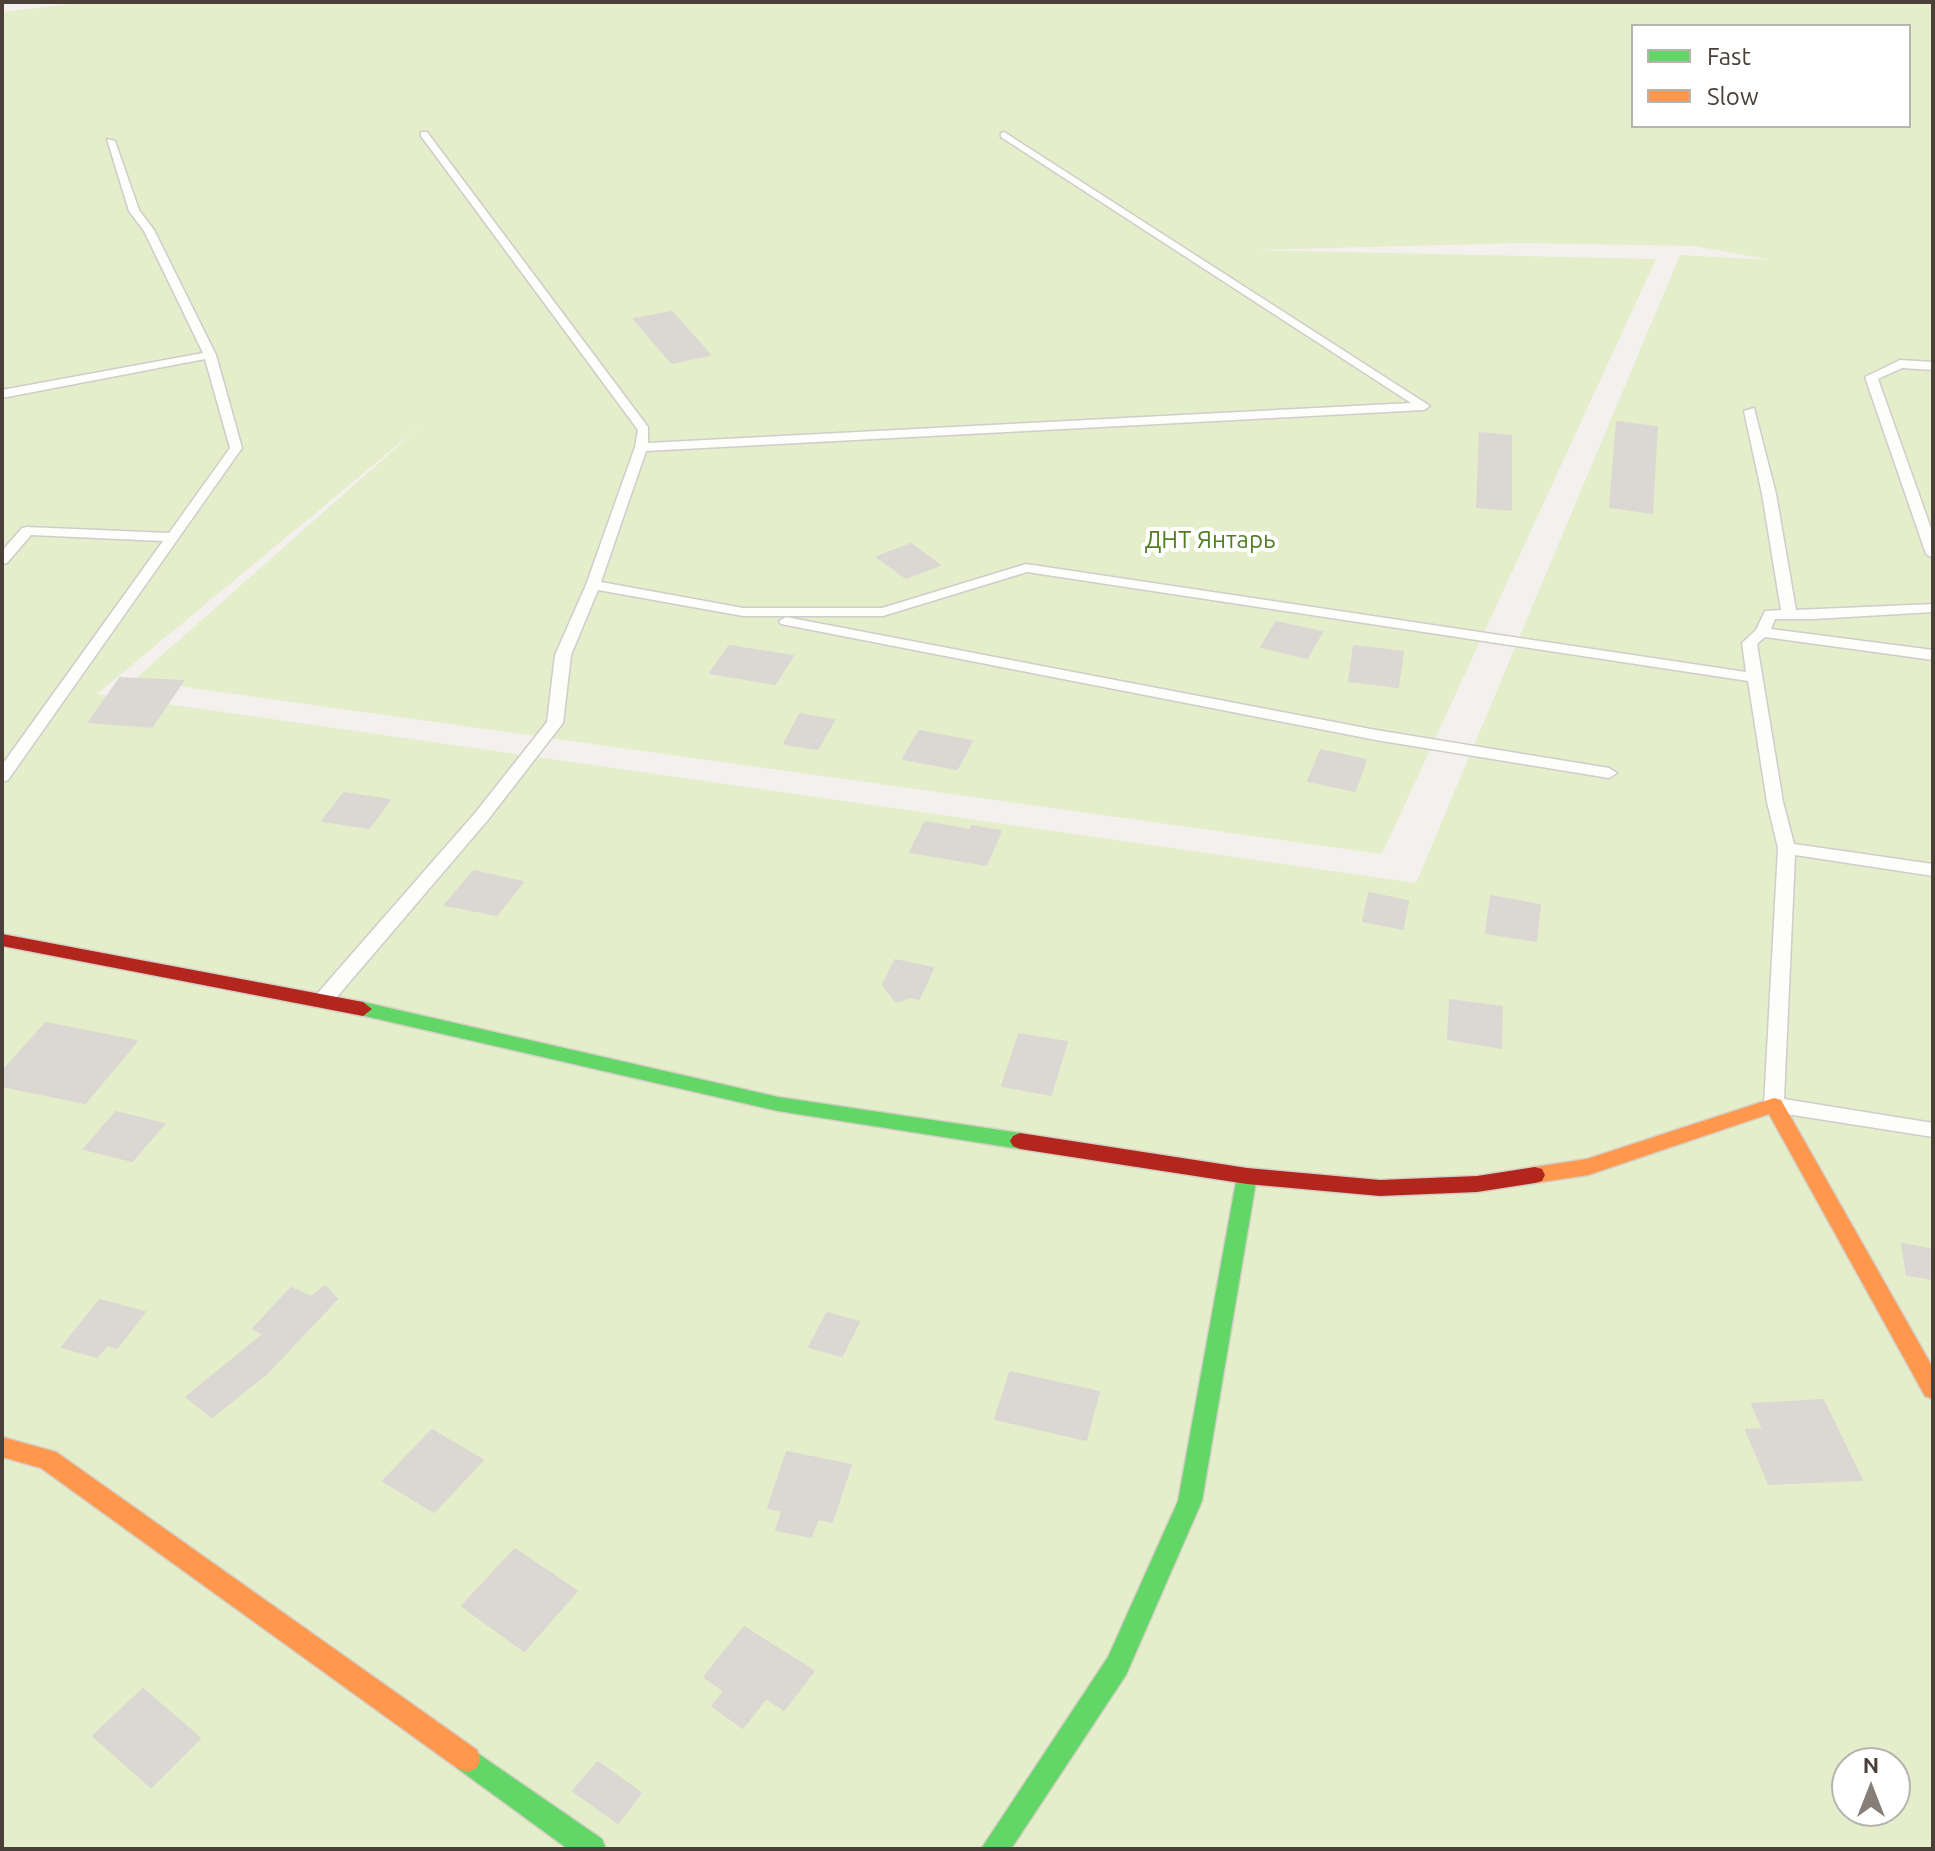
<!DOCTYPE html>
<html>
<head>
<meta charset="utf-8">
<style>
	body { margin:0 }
	#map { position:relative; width:1935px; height:1851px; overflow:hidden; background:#f3f0ed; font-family:Ubuntu,sans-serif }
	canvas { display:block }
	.frame { position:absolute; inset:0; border:4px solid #4b4037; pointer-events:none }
	.legend { position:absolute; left:1631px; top:24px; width:280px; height:104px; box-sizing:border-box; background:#fff; border:2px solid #b7b3af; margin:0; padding:10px 14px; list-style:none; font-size:24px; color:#4b4037 }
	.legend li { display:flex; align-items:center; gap:16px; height:40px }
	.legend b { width:40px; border:2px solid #b7b3af }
	.north { position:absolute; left:1831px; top:1747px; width:80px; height:80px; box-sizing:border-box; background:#fff; border:2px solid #b7b3af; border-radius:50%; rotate:0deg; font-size:22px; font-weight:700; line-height:32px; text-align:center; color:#4b4037 }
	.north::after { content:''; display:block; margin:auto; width:28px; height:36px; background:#867e77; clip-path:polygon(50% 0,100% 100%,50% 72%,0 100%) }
</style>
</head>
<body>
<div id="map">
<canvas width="1935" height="1851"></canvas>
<div class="frame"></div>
<ul class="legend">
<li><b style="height:10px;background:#63d668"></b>Fast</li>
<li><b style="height:10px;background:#ff974d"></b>Slow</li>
</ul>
<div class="north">N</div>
</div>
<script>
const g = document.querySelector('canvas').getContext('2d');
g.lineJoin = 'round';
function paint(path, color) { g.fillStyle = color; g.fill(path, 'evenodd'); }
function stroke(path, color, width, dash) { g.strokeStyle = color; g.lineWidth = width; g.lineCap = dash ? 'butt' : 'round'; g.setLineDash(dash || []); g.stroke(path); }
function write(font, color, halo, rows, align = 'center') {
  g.font = font + ' Ubuntu,sans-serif'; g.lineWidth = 8; g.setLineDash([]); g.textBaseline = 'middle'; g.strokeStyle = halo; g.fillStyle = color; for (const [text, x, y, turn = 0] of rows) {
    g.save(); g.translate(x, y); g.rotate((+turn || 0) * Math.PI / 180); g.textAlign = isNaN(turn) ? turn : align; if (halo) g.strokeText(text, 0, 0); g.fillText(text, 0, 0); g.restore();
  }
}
paint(new Path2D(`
	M89 2H1933V1849H2V12ZM1633 26H1909V126H1633ZM1521 243 1695 246 1771 260 1680 255 1416 883 97 694 424 423 134 680 1382 854 1656 259 1257 250ZM1847 1763H1895V1811H1847Z`), '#e5eecb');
const building = new Path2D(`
	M672 312 710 355 672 363 634 319Z
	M1617 422 1657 427 1652 513 1610 507Z
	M1480 433 1511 436V510L1477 507Z
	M911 544 940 565 906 578 877 557Z
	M1276 622 1322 632 1307 658 1261 647Z
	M729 646 793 656 775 684 710 673Z
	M1354 646 1403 652 1398 687 1349 681Z
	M120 678 183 681 152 727 89 722Z
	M800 714 834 720 818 749 784 744Z
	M919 731 972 741 957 769 903 759Z
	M1321 750 1366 760 1355 791 1308 781Z
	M344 793 390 800 369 828 322 821Z
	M925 822 970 830 972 826 1001 831 986 865 910 852Z
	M474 871 523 882 497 915 445 905Z
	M1369 893 1408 901 1403 929 1363 921Z
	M1491 896 1540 905 1536 941 1486 933Z
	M895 960 933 968 919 999 910 997 896 1002 883 985Z
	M1450 1000 1502 1007 1501 1048 1448 1039Z
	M46 1023 137 1041 85 1103 2 1086V1072Z
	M1019 1034 1067 1042 1051 1095 1002 1086Z
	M116 1112 164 1124 132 1161 84 1149Z
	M1902 1244 1930 1249 1933 1279 1907 1275Z
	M325 1286 337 1299 266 1374 212 1417 186 1397 264 1334 253 1329 291 1288 311 1297Z
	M100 1300 145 1312 117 1348 107 1345 97 1357 62 1347Z
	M827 1313 859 1322 842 1356 809 1347Z
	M1010 1372 1099 1392 1086 1440 995 1419Z
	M1823 1400 1862 1480 1769 1484 1746 1430 1763 1429 1752 1404Z
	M432 1430 483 1460 434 1512 383 1481Z
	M787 1452 851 1465 832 1522 818 1519 811 1537 776 1530 782 1511 768 1508Z
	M515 1549 577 1591 524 1651 462 1606Z
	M744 1627 814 1671 784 1710 766 1698 743 1728 712 1706 724 1691 704 1677Z
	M143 1689 200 1738 151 1787 93 1736Z
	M598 1762 641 1793 618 1823 573 1791Z`);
paint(building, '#dbd7d3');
stroke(building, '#dcd7d3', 2);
const lane = new Path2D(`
	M421 132H427L648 427V443L1411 403 1001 137V133L1004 132 1430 406 1424 410 646 451 601 582 743 608H882L1026 564 1746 672 1742 643 1756 630 1765 611 1781 610 1762 494 1744 411 1754 408 1776 494 1796 610 1933 604V612L1814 619H1775L1771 629 1933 650V660L1765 637 1757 644 1783 802 1794 844 1933 864V876L1795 855 1784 1099 1933 1123V1137L1774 1112 1767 1110 1764 1105 1778 848 1767 802 1748 681 1027 572 883 616H743L598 590 571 655 563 723 487 821 330 1005H316L314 1000 316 995 475 813 547 722 555 655 586 585 635 447 638 430 421 136Z
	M107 139 115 141 139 210 154 230 216 355 242 448 8 780 2 782V765L163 541 31 535 7 563 2 564V551L22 528 27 527 169 533 230 448 205 359 2 398V390L203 353 144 231 129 211Z
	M1900 360 1933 362V370L1902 368 1878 379 1933 534V558L1926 554 1865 377Z
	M786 617 1376 730 1609 768 1617 773 1609 778 1376 740 781 624 779 621Z`);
const fast = new Path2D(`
	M363 1002 778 1097 1020 1133 1027 1136 1030 1141 1027 1146 1020 1149 778 1111 356 1014 354 1009 356 1004Z
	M1247 1168 1254 1170 1257 1176 1202 1501 1126 1675 1011 1849H981L1108 1657 1178 1501 1237 1176 1240 1170Z
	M467 1746 602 1839 606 1849H568L457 1768 454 1759 457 1750Z`);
const slow = new Path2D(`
	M1774 1098 1781 1100 1933 1368V1399L1925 1396 1769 1114 1588 1175 1535 1183 1528 1181 1525 1175 1528 1169 1535 1167 1587 1159Z
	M2 1437 56 1452 477 1750 480 1759 477 1768 467 1772 457 1768 41 1468 2 1457Z`);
const jam = new Path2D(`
	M2 934 363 1002 372 1009 363 1016 2 946Z
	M1020 1133 1247 1168 1380 1180 1477 1176 1535 1167 1542 1169 1545 1175 1542 1181 1535 1183 1477 1192 1380 1196 1247 1184 1020 1149 1013 1146 1010 1141 1013 1136Z`);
stroke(lane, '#d0ccc9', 3);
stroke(fast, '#d5cec4', 3);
stroke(slow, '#d5cec4', 3);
stroke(jam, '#d5cec4', 3);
paint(lane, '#fdfdfc');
paint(fast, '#63d668');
paint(slow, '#ff974d');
paint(jam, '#b3261e');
write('24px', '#537e23', '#fff', [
	["ДНТ Янтарь",1210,540]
]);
</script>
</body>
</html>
